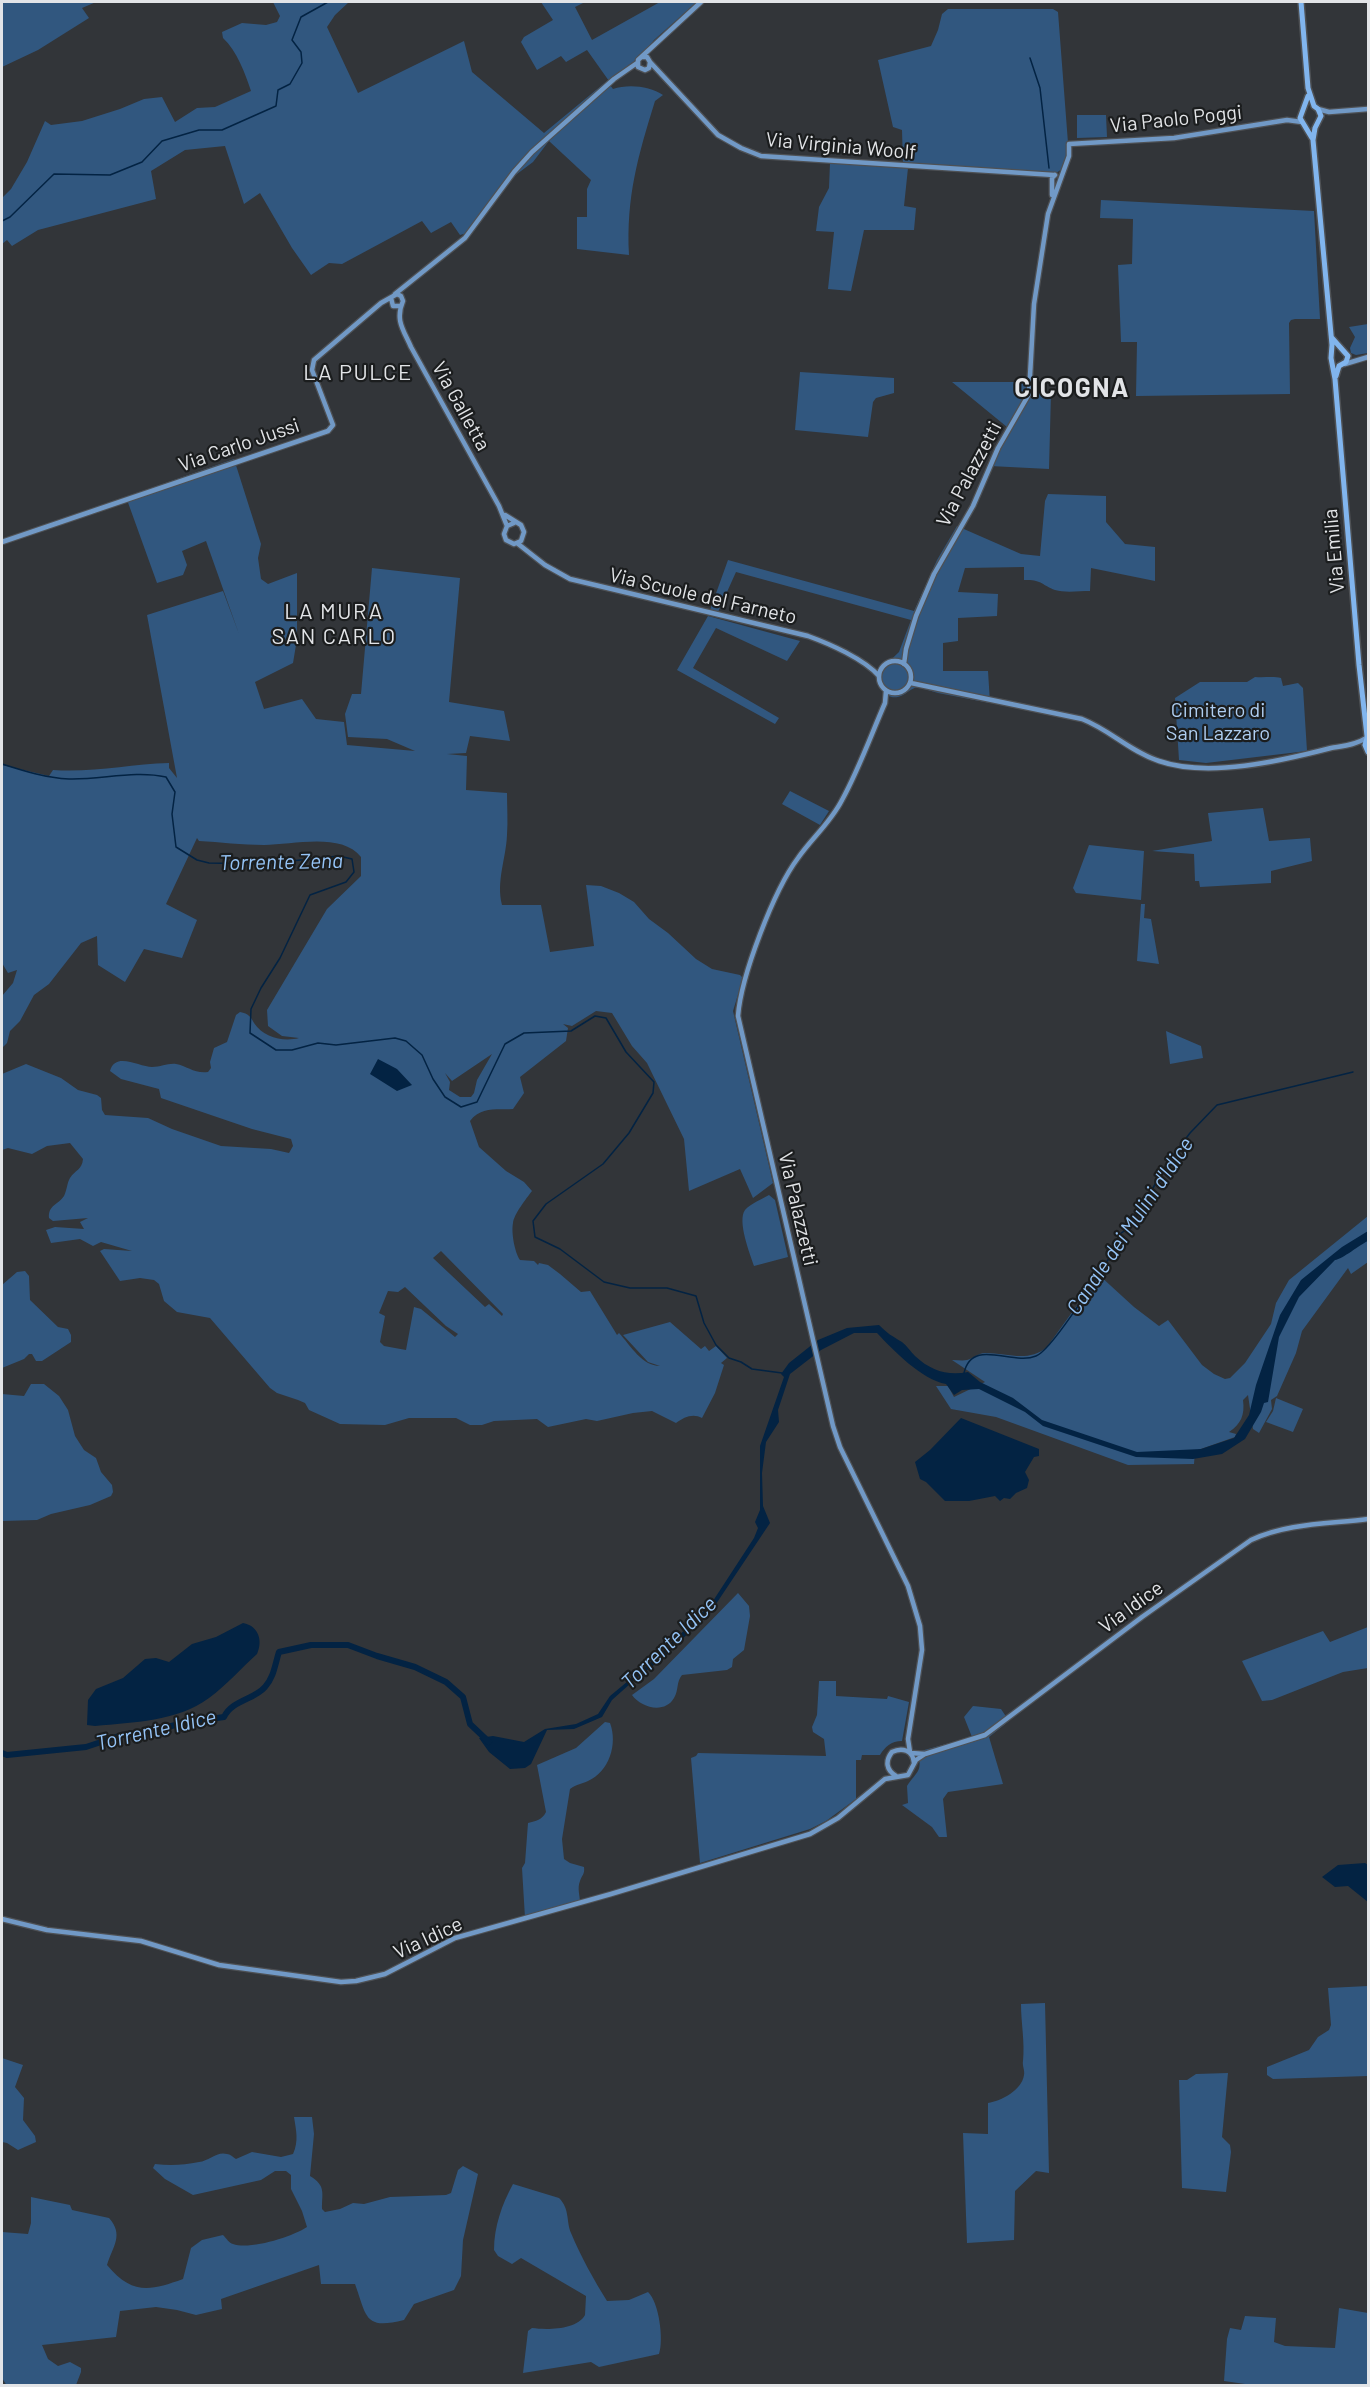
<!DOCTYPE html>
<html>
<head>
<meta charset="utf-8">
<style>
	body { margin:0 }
	#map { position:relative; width:1370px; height:2387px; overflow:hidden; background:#323539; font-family:Barlow,sans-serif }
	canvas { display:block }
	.frame { position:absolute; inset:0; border:3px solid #e2e4e7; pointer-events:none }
</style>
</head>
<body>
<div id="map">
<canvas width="1370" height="2387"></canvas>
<div class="frame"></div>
</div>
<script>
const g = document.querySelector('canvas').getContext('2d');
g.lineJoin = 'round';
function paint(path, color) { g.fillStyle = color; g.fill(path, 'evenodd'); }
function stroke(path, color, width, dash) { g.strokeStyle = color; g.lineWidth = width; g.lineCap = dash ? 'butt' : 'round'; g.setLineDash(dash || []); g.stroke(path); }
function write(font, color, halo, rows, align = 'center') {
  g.font = font + ' Barlow,sans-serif'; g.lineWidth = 4.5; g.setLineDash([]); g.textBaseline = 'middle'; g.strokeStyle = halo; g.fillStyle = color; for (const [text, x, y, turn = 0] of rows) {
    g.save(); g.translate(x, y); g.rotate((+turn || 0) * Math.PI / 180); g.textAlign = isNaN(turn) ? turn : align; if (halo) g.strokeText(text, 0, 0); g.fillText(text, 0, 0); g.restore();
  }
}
paint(new Path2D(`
	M2 2H96L82 8 89 18 38 50 2 67Z
	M273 2H349L335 15 327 27 358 93 464 41 472 72 544 133 607 81 613 89C628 84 650 86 663 95L655 101C638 156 626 197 629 255L577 249V217H587V189L591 180 549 141 533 162 509 180 474 231 460 235 451 222 431 233 422 221 342 264 329 263 311 275 292 248 260 193 244 204 225 146 185 150 151 171 156 199 38 230 12 246 7 240 2 244V198L11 189 27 162 45 121 51 125 82 121 120 109 144 99 162 97 175 122 197 108 215 107 251 91C245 73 237 51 223 38L222 32 242 23 266 25 277 22 280 16Z
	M541 2H585L575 7 592 40 660 2H697L654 40 645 53 637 57 633 64 609 81 587 50 566 62 561 56 537 70 521 42 524 37 553 20Z
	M948 9H1053L1058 12 1069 156 1062 169 1056 173 908 168 904 206 916 208 914 230H864L851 291 828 289 834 232 816 231 819 207 829 188 830 163 836 161 903 165 902 130 893 127 878 60 931 46 938 30 942 14Z
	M1077 115H1106L1107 137 1077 138Z
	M1101 200 1314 211 1320 319H1295L1291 320 1289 323 1290 394 1136 396 1137 342H1121L1118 265 1132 264 1133 219 1100 218Z
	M1368 324V353L1356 355 1351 353 1350 348 1355 337 1349 327Z
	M800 372 894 378V393L876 398 873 402 868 437 795 430Z
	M952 382H1027L1035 383 1041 391 1051 393 1049 469 990 466 996 447 1007 427Z
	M234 459 261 544 258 558 261 579 268 584 297 573V639L293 663 255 682 264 709 302 699 316 719 344 722 347 745 415 751 387 739 348 737 345 714 352 694H361L372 568 460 578 449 702 504 711 510 741 470 736 466 753 447 754 467 756 466 790 507 793C507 807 508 821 507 835 506 859 496 881 502 905H541L550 952 594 946 586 885 601 886 619 893 634 902 649 919 668 933 696 959 712 969 740 975 743 978 733 1011 773 1183 753 1198 740 1169 689 1191 684 1139 647 1063 632 1046 612 1013 596 1011 572 1026 563 1024 568 1028 566 1041 520 1077 524 1093 513 1109C497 1110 481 1106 470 1121L479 1147 506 1171 524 1182 532 1191C526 1199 514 1214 513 1223 511 1233 515 1253 520 1260L534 1261 538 1265 539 1263 548 1265 560 1274 581 1292 590 1291 614 1330 617 1335 619 1333C631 1346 642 1366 660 1366L648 1362 623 1335 670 1322 701 1349 705 1346 709 1351 716 1346 727 1358 721 1363 724 1365 715 1393 702 1418C693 1413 684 1417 676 1423L652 1411 633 1413 597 1421 586 1419 548 1427 537 1419 494 1421 482 1425H470L456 1418H409L385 1425 340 1424 309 1410 305 1403 298 1400 277 1393 270 1388 210 1318 177 1312 164 1301 159 1284 154 1280 140 1278 120 1281 100 1251 104 1249 132 1251 101 1242 93 1246 80 1239 51 1243 46 1230 55 1227 84 1229 80 1222 88 1218 53 1221 49 1218C48 1205 58 1205 64 1196 67 1190 67 1183 70 1178 75 1170 82 1170 83 1159L70 1143 47 1146 32 1154 8 1148 2 1150V1074L26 1064 61 1078 78 1090 97 1095 101 1098 102 1110 105 1115 148 1118 172 1129 221 1146 271 1149 289 1153 293 1146 291 1139 252 1129 161 1098 159 1089 121 1079 110 1071C115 1051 140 1067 152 1067 161 1067 168 1063 176 1064 187 1066 195 1074 208 1072L211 1068 210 1062 214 1048 227 1042 236 1015 240 1012C249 1014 250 1016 254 1023 264 1038 284 1042 299 1038L282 1036 268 1026 267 1010 327 909 361 876V857C341 832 293 845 264 845 242 845 220 842 199 841L197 838 166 904 197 920 182 958 144 949 125 982 98 965 97 936 81 943 49 984 34 995 20 1021 10 1031 7 1043 2 1048V996L13 983 17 970 8 973 2 963V765L49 776 53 770C92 773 130 764 169 763V768L177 778 147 615 223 591 239 634 206 541 182 551 187 565 183 575 157 583 126 497ZM492 1054 477 1080 474 1093 471 1097H460L449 1090 450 1082 445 1073 452 1081ZM441 1251 503 1314 502 1316 489 1304 485 1307 433 1258ZM405 1287 446 1326 458 1334 455 1337 421 1309 414 1307 406 1350 384 1346 380 1342 385 1316 379 1313 388 1291 398 1292Z
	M1048 494 1106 496V522L1125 544 1155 547V581L1091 568 1090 591C1079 591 1065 593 1055 590 1042 585 1041 579 1024 580V567L965 568 958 592 998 594 997 616 958 618V641L943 643V671H988L990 703 938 693 918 687C911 688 908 693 901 696 887 702 878 687 875 675L899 652 911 620 736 572 718 612 710 610 728 560 914 611 937 560 957 526 1021 554 1040 556 1045 501Z
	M708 616 800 641 787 661 716 628 693 668 779 718 775 724 677 670Z
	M1255 677C1264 678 1273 676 1281 678L1283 686 1298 683 1303 688 1307 751 1206 763 1179 760 1175 698 1200 682H1247Z
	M790 791 829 811 820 825 782 804Z
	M1263 808 1269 841 1310 838 1312 861 1271 871V883L1200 887 1199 881H1195L1194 854 1152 851 1212 841 1208 813Z
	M1089 845 1144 851 1141 900 1076 893 1073 888Z
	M1141 904H1145L1144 918 1151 919 1159 964 1137 961Z
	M1166 1031 1201 1046 1203 1058 1170 1064Z
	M769 1195 775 1200 788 1257 754 1266C750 1254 737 1221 745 1210 750 1204 762 1199 769 1195Z
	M1368 1216V1262L1351 1274 1348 1268 1302 1331 1296 1353 1277 1396 1271 1400 1272 1409 1259 1433 1253 1429 1248 1395 1243 1400C1245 1415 1241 1424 1229 1432L1236 1434 1235 1437 1195 1451 1194 1464 1128 1465 996 1417 951 1409 936 1386H948L954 1397 985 1382 952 1360C957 1360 963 1361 967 1360 974 1358 979 1353 985 1353 1008 1353 1028 1363 1047 1347L1099 1275 1134 1307 1159 1326 1168 1320 1202 1365 1214 1374 1225 1379 1230 1378 1245 1363 1271 1324 1276 1303 1289 1280Z
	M25 1271 29 1276 30 1300 58 1327 68 1329 71 1335V1342L42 1361H36L32 1354H29L24 1359 2 1368V1285L17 1272Z
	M31 1384H44L59 1396 68 1410 75 1436 84 1450 96 1458 101 1472 112 1485 113 1492 111 1496 90 1505 51 1514 37 1520 2 1521V1394L24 1396Z
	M1276 1398 1303 1409 1293 1432 1266 1422 1273 1411Z
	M738 1593 749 1606 750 1616 744 1650 733 1659 732 1667 727 1670 682 1675C676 1682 679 1690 674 1698 665 1714 641 1708 632 1695L654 1679Z
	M1368 1627V1668L1343 1672 1272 1700 1262 1701 1242 1661 1323 1631 1330 1642Z
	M819 1681H836V1696L887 1699 888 1696 909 1702 902 1741C891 1741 885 1747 880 1755H862L861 1760H856V1799L826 1821 810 1829 700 1863 691 1758 696 1756 698 1753 826 1756 824 1739 813 1732 812 1727 817 1715Z
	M973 1706 1001 1709 1009 1721 989 1737 1003 1784 948 1792 943 1799 947 1837H939L932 1827 902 1805 908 1803 907 1786C916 1772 924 1771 917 1752L972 1737 964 1717Z
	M605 1722 610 1723C618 1744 609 1772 588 1781 582 1784 577 1784 570 1789L562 1839 564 1859 570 1863 584 1867C585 1874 582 1875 580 1881 577 1888 580 1896 580 1902L525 1918 522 1868 525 1863 528 1823C536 1821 542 1820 546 1812L537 1765 576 1748Z
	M1368 1986V2076L1273 2079 1267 2075V2067L1309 2050 1318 2037 1329 2030 1331 2025 1328 1988Z
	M1045 2003 1049 2173 1036 2171 1015 2191 1014 2240 967 2243 963 2133 988 2134V2103C1001 2101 1022 2090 1024 2075 1025 2071 1022 2065 1023 2061 1025 2042 1021 2023 1021 2004Z
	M2 2058 23 2065 15 2087 24 2098 23 2120 35 2136 36 2142 18 2150 7 2143 2 2142Z
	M1228 2073 1222 2137 1230 2145 1231 2152 1226 2192 1182 2188 1179 2080H1187L1196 2074Z
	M294 2117H312L314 2134 310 2176C326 2186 322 2192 322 2209L325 2212 340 2209 353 2203 364 2204 390 2197 446 2195 451 2193 458 2170 463 2166 478 2174 463 2240 461 2276 454 2290 414 2304 404 2320C364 2330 367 2317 355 2284H321L319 2265 221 2299 222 2309 196 2315 177 2310 156 2307 120 2311 116 2337 42 2345 48 2359 58 2366 70 2362 81 2368V2372L76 2385 7 2386 2 2378V2232L28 2234 31 2223V2197L70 2205 72 2210 109 2218C124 2235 113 2246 107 2265 132 2295 150 2291 183 2279L191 2248 202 2240 223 2235C227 2239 229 2243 233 2244 250 2250 292 2237 307 2227L302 2211 291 2189V2175L286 2171H275L261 2180 193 2195 165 2179 153 2168 155 2164C171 2166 184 2165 199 2162 209 2161 217 2151 227 2154 230 2154 233 2157 236 2159L252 2152 281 2157 293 2154C299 2141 296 2130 294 2117Z
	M513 2184 559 2198C570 2209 566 2221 571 2233 581 2257 594 2280 607 2301L629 2300 648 2292C659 2302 664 2340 659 2354L599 2367 591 2362 523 2373 528 2331 532 2328C547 2330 577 2330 585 2315L586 2296 521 2258 512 2264 498 2256 494 2250C494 2227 502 2204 513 2184Z
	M1339 2308 1368 2313V2385L1259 2386 1224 2381 1227 2339 1230 2328 1241 2330 1245 2316 1276 2318 1274 2342 1285 2346 1335 2348Z`), '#31577f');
paint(new Path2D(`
	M378 1059 397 1069 412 1085 397 1091 370 1074Z
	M1368 1231V1241C1359 1245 1343 1259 1335 1260L1299 1297 1279 1337 1268 1402 1264 1403 1261 1412 1245 1439 1222 1454 1193 1459 1136 1457 1043 1426 1025 1412 979 1389 962 1390 954 1395 946 1384C922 1380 893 1350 877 1333H854L821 1350 790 1374 778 1410 779 1422 766 1442 762 1473 763 1506 770 1523 712 1610 661 1660 640 1675 612 1700 602 1717 574 1729 547 1730 531 1764 525 1768 510 1769 489 1752 479 1738 493 1736 524 1742 545 1729 576 1724 598 1714 610 1696 657 1657 711 1604 754 1538 758 1528 755 1522 760 1510V1446L784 1377 781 1374 789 1363 818 1340 847 1328 879 1325C888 1334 892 1336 902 1342 907 1346 911 1352 915 1356 931 1371 948 1376 968 1372L980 1382 1013 1398 1042 1420 1137 1452 1201 1449 1234 1438 1249 1415 1256 1385 1280 1315 1301 1280 1342 1247Z
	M961 1418 1039 1449V1456L1034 1457 1025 1472 1029 1480 1027 1488 1016 1493 1010 1499 1004 1498 1000 1501 995 1496 969 1501H945L926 1482 920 1479 915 1462 930 1450Z
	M243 1623C259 1626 263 1641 257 1654 241 1668 227 1685 209 1698 176 1722 134 1722 95 1726L87 1725 88 1700 96 1689 123 1678 145 1659 156 1658 169 1662 192 1644 216 1637Z
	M1365 1863 1368 1865V1902L1348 1886 1335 1887 1322 1877 1338 1865Z`), '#032343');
stroke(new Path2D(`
	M1030 58 1040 88 1049 168
	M2 221 10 217 54 174 110 175 142 162 162 141 199 130H222L276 106 278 90 290 84 302 63 301 52 292 40 301 17 328 2
	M2 764C24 771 46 778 69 779 101 780 134 770 166 777L175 792 172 814 176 847 197 860 209 863 262 864 339 856 352 859 354 872 346 882 310 895 280 958 261 988 251 1009 250 1033 276 1050H292L318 1043 336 1045 395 1038 406 1041 422 1055 433 1079 445 1097 461 1107 477 1102 505 1044 524 1033 571 1031 595 1016 606 1018 626 1052 654 1082 653 1093 629 1133 603 1164 546 1204 533 1221 535 1237 560 1249 604 1282 630 1288H667L696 1296 704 1323 716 1345 729 1358 741 1362 752 1369 782 1373
	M964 1373C972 1337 1012 1366 1036 1356 1053 1350 1105 1264 1118 1244L1120 1234 1131 1226 1168 1162 1190 1133 1217 1105 1353 1072`), '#032343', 1.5);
stroke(new Path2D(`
	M2 1753 7 1755 86 1747 122 1735 148 1732 183 1723 224 1717C232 1700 254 1700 265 1687 274 1677 275 1664 279 1652L311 1645H348L377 1656 415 1667 446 1682 463 1697 470 1724 489 1742`), '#032343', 6);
const secondary = new Path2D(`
	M643 57H647L650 62 649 68 645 70 638 67V60L701 2
	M650 62 718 135 741 148 761 156 1054 175
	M1318 109 1329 112 1368 109
	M1052 195V178L1055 175
	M395 294 465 238 514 172 532 152 614 79 637 63
	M391 298 393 306H401
	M1345 364 1368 357
	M505 515 521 525 524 532 521 541 514 544 506 540 504 534 507 526 514 523
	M2 542 328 431 333 425 312 370 314 360 381 303 397 294 401 296 403 301C395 320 403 329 411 347L499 506 507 526
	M517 543 545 565 570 579 808 636C830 644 864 659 879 676
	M879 677a16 16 0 1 1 32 0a16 16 0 1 1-32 0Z
	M904 664 906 649 916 616 934 574 973 506 998 448 1029 394 1034 304 1048 214 1069 156V144L1174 138 1287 120 1302 122
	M911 683 1082 719C1110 730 1131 752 1159 761 1208 778 1281 761 1331 748 1342 746 1356 745 1366 738
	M886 691 885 703C871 735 859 769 842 800 831 822 812 838 798 858 774 890 741 976 738 1016L833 1426 840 1447 908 1586 920 1626 922 1650 908 1739 910 1752
	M911 1753 925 1754 985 1735 1142 1617 1251 1540C1287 1523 1329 1524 1368 1519
	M896 1776C886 1770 885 1761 892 1752 902 1747 913 1750 914 1763
	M2 1919 47 1930 141 1941 219 1965 341 1982 356 1981 385 1974 455 1938 611 1894 810 1834 838 1818 885 1779 908 1775 916 1760 925 1754`);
const primary = new Path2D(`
	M1301 2 1308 88 1314 106 1318 109 1321 116 1315 128 1313 140 1332 345 1331 358 1335 379 1359 665 1367 736
	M1308 96 1300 118 1312 138
	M1332 338 1348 356 1346 362 1339 366 1336 376
	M1368 735 1365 745 1368 752`);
stroke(secondary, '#4e5155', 7);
stroke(primary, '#4e5155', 8);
stroke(secondary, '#7199c6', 4.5);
stroke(primary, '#81b5ee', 5);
write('20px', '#e2e4e7', '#1b1d1e', [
	["Via Paolo Poggi",1176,119,-6],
	["Via Virginia Woolf",841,146,5],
	["Via Galletta",461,406,61],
	["Via Carlo Jussi",239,445,-19],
	["Via Palazzetti",969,474,-62],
	["Via Emilia",1334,551,-95],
	["Via Scuole del Farneto",703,596,13],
	["Via Palazzetti",798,1209,77],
	["Via Idice",1131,1607,-36],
	["Via Idice",428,1938,-25]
]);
write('20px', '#afcef1', '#1b1d1e', [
	["Cimitero di",1218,710],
	["San Lazzaro",1218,733]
]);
write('italic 21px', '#95c4f7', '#1b1d1e', [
	["Torrente Zena",281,862,-1],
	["Canale dei Mulini d'Idice",1130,1226,-56],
	["Torrente Idice",669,1643,-44],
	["Torrente Idice",156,1730,-13]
]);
g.letterSpacing = '1.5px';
write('22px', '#e2e4e7', '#1b1d1e', [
	["LA PULCE",358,373],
	["LA MURA",334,612],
	["SAN CARLO",334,637]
]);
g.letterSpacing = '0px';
g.letterSpacing = '1.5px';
write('bold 26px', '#e2e4e7', '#1b1d1e', [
	["CICOGNA",1072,388]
]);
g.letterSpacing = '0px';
</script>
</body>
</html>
